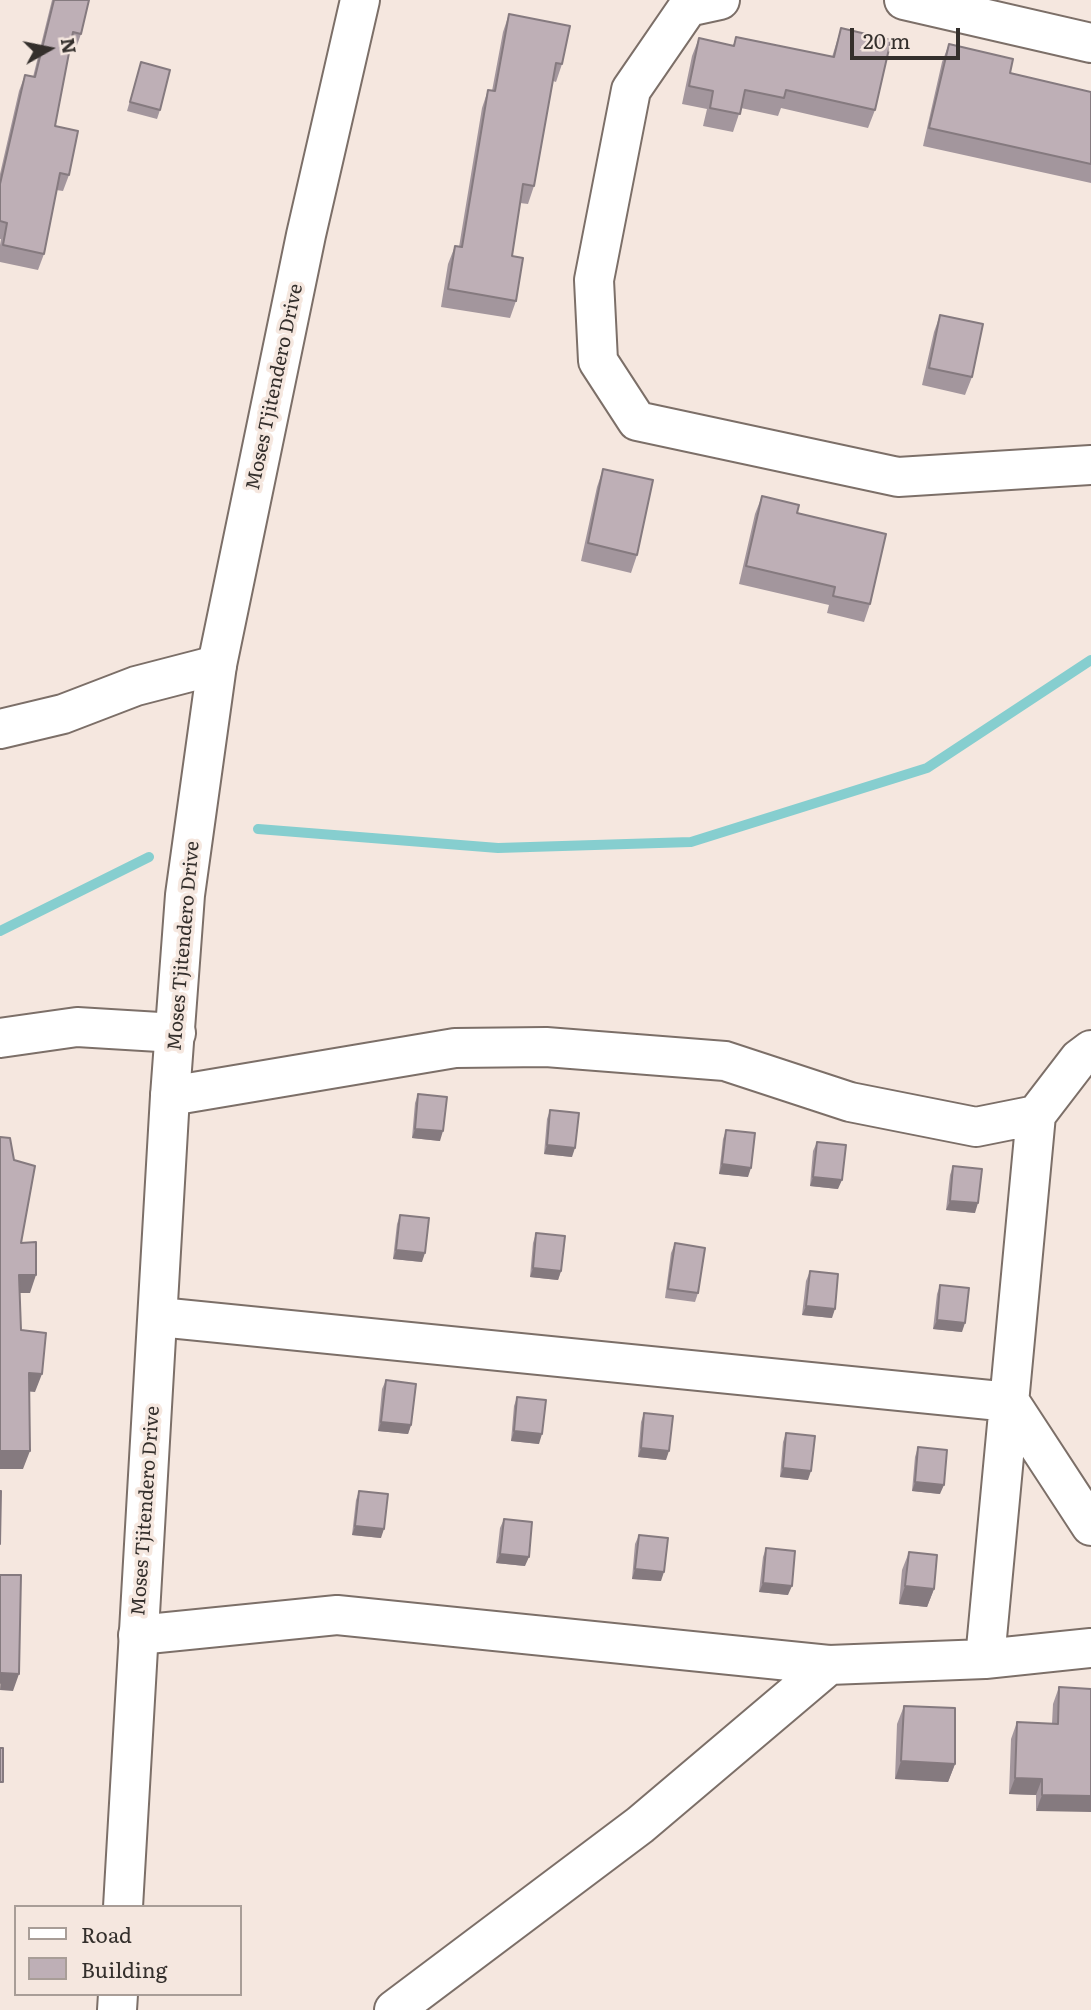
<!DOCTYPE html>
<html>
<head>
<meta charset="utf-8">
<style>
	body { margin:0 }
	#map { position:relative; width:1091px; height:2010px; overflow:hidden; background:#f5e7df; font-family:Literata,serif }
	canvas { display:block }
	.legend { position:absolute; left:14px; top:1905px; width:228px; height:91px; box-sizing:border-box; background:#f5e7df; border:2px solid #a89d97; margin:0; padding:9px 12px; list-style:none; font-size:21px; color:#342f2c }
	.legend li { display:flex; align-items:center; gap:14px; height:35px }
	.legend b { width:35px; border:2px solid #a89d97 }
	.north { position:absolute; left:14px; top:14px; width:70px; height:70px; -webkit-text-stroke:5px #f5e7df; paint-order:stroke; rotate:81deg; font-size:19px; font-weight:700; line-height:28px; text-align:center; color:#342f2c }
	.north::after { content:''; display:block; margin:auto; width:24px; height:32px; background:#342f2c; clip-path:polygon(50% 0,100% 100%,50% 72%,0 100%) }
	.scale { position:absolute; left:850px; top:28px; width:110px; height:32px; box-sizing:border-box; border:4px solid #342f2c; border-top:0; padding-left:9px; font-size:21px; line-height:24px; white-space:nowrap; color:#342f2c; -webkit-text-stroke:5px #f5e7df; paint-order:stroke }
</style>
</head>
<body>
<div id="map">
<canvas width="1091" height="2010"></canvas>
<ul class="legend">
<li><b style="height:9px;background:#fff"></b>Road</li>
<li><b style="height:19px;background:#beafb6"></b>Building</li>
</ul>
<div class="north">N</div>
<div class="scale">20 m</div>
</div>
<script>
const g = document.querySelector('canvas').getContext('2d');
g.lineJoin = 'round';
function stroke(path, color, width, dash) { g.strokeStyle = color; g.lineWidth = width; g.lineCap = dash ? 'butt' : 'round'; g.setLineDash(dash || []); g.stroke(path); }
function paint(path, color) { g.fillStyle = color; g.fill(path, 'evenodd'); }
function write(font, color, halo, rows, align = 'center') {
  g.font = font + ' Literata,serif'; g.lineWidth = 7; g.setLineDash([]); g.textBaseline = 'middle'; g.strokeStyle = halo; g.fillStyle = color; for (const [text, x, y, turn = 0] of rows) {
    g.save(); g.translate(x, y); g.rotate((+turn || 0) * Math.PI / 180); g.textAlign = isNaN(turn) ? turn : align; if (halo) g.strokeText(text, 0, 0); g.fillText(text, 0, 0); g.restore();
  }
}
stroke(new Path2D(`
	M258 829 498 848 691 842 927 768 1091 660
	M0 931 149 857`), '#86cecf', 10);
const street = new Path2D(`
	M720 0 688 7 631 90 594 280 598 361 637 421 898 477 1091 465
	M904 0 1091 43
	M0 729 63 714 136 686 217 665
	M0 1038 77 1027 176 1033
	M170 1096 455 1048 546 1047 725 1061 850 1102 976 1127 1036 1115 1079 1059 1091 1050
	M159 1317 1010 1402 1091 1526
	M138 1635 337 1615 829 1665 985 1659 1091 1648
	M985 1659 1036 1115
	M394 2010 640 1825 829 1665`);
const secondary = new Path2D(`
	M123 1907 170 1096 185 895 217 665 306 235 360 0
	M117 2010 118 1994`);
stroke(street, '#7c6f68', 42);
stroke(secondary, '#7c6f68', 42);
stroke(street, '#fff', 38);
stroke(secondary, '#fff', 38);
paint(new Path2D(`
	M52 0H89L81 34 75 51 70 49 55 126 69 175 63 191 56 190 44 254 38 270 0 262V245L1 239H0V174L19 91 25 75 33 77Z
	M509 14 562 64 556 82 553 81 534 186 528 204 520 203 512 256 516 301 510 318 441 307 448 264 455 246 459 247 482 108 488 90 492 91 503 32Z
	M841 28 875 110 868 128 781 108 778 116 741 108 733 132 703 126 707 109 682 104 692 56 699 38 733 46 736 37 832 57Z
	M949 44 1010 73 1091 92V183L923 146 942 62Z
	M141 62 160 110 157 119 127 111Z
	M940 315 972 377 965 395 922 385 934 332Z
	M603 469 637 555 631 573 581 561 597 487Z
	M762 496 797 513 870 604 864 622 827 613 829 605 739 584 755 514Z
	M418 1094 440 1141 412 1138 415 1103Z
	M550 1110 572 1157 544 1154 547 1119Z
	M726 1130 748 1177 719 1174 723 1139Z
	M817 1142 838 1189 810 1186 813 1151Z
	M953 1166 975 1213 946 1210 950 1175Z
	M400 1215 422 1262 393 1259 397 1224Z
	M536 1233 561 1271 558 1280 530 1277 533 1243Z
	M675 1243 698 1293 695 1302 665 1298 671 1253Z
	M810 1271 832 1318 802 1315 806 1281Z
	M940 1285 962 1332 933 1329 937 1294Z
	M386 1380 411 1425 408 1434 378 1431 382 1389Z
	M517 1397 539 1444 511 1441 514 1406Z
	M644 1413 666 1460 638 1457 641 1422Z
	M786 1433 808 1480 780 1477 783 1442Z
	M918 1447 940 1494 912 1491 915 1457Z
	M359 1491 381 1538 352 1535 356 1500Z
	M504 1519 525 1566 496 1563 500 1528Z
	M639 1535 661 1581 632 1579 635 1544Z
	M766 1548 788 1595 759 1592 763 1557Z
	M909 1552 934 1589 927 1607 899 1604 902 1570Z
	M1059 1687 1091 1689 1036 1811V1795L1009 1794 1011 1739 1017 1722 1052 1724 1053 1704Z
	M904 1706 955 1764 948 1782 895 1779 897 1724Z`), '#a3969d');
paint(new Path2D(`
	M415 1129 443 1131 440 1141 412 1138Z
	M547 1145 575 1148 572 1157 544 1154Z
	M722 1164 751 1168 748 1177 719 1174Z
	M813 1177 842 1180 838 1189 810 1186Z
	M950 1201 978 1203 975 1213 946 1210Z
	M396 1250 425 1253 422 1262 393 1259Z
	M533 1268 561 1271 558 1280 530 1277Z
	M19 1275H36L30 1293H13Z
	M806 1306 835 1309 832 1318 802 1315Z
	M937 1320 965 1323 962 1332 933 1329Z
	M29 1373 42 1374 35 1392 23 1391Z
	M381 1422 411 1425 408 1434 378 1431Z
	M514 1431 542 1434 539 1444 511 1441Z
	M641 1448 669 1451 666 1460 638 1457Z
	M0 1451H30L23 1469H0Z
	M783 1468 811 1471 808 1480 780 1477Z
	M915 1482 944 1485 940 1494 912 1491Z
	M355 1526 384 1529 381 1538 352 1535Z
	M500 1554 529 1557 525 1566 496 1563Z
	M635 1569 664 1572 661 1581 632 1579Z
	M763 1583 792 1586 788 1595 759 1592Z
	M905 1586 934 1589 927 1607 899 1604Z
	M1 1673 19 1674 13 1691 0 1690Z
	M901 1761 955 1764 948 1782 895 1779Z
	M1015 1778 1042 1779 1036 1795 1009 1794Z
	M1042 1795 1091 1796V1812L1036 1811Z`), '#857a7f');
const building = new Path2D(`
	M54 0H89L81 34 73 32 55 126 78 131 69 175 60 173 44 254 3 245 7 223 0 221V184L25 75 35 77Z
	M509 14 570 26 562 64 556 63 534 186 523 184 512 256 523 258 516 301 448 289 455 246 462 247 488 90 495 91Z
	M841 28 891 40 875 110 786 90 784 98 745 90 740 114 710 108 713 91 689 86 699 38 734 46 736 37 834 57Z
	M949 44 1013 59 1010 73 1091 92V164L929 128Z
	M141 62 170 70 160 110 130 102Z
	M940 315 983 324 972 377 929 368Z
	M603 469 653 480 637 555 588 543Z
	M762 496 799 505 797 513 886 534 870 604 833 596 835 587 746 566Z
	M418 1094 447 1097 443 1131 415 1129Z
	M550 1110 579 1113 575 1148 547 1145Z
	M726 1130 755 1133 751 1168 722 1164Z
	M0 1137 10 1138 14 1160 35 1166 21 1243 36 1242V1275H19L21 1330 46 1333 42 1374 29 1373 30 1451H0Z
	M817 1142 846 1145 842 1180 813 1177Z
	M953 1166 982 1169 978 1203 950 1201Z
	M400 1215 429 1218 425 1253 396 1250Z
	M536 1233 565 1236 561 1271 533 1268Z
	M675 1243 705 1248 698 1293 668 1289Z
	M810 1271 838 1274 835 1309 806 1306Z
	M940 1285 969 1288 965 1323 937 1320Z
	M386 1380 416 1384 411 1425 381 1422Z
	M517 1397 546 1400 542 1434 514 1431Z
	M644 1413 673 1416 669 1451 641 1448Z
	M786 1433 815 1436 811 1471 783 1468Z
	M918 1447 947 1450 944 1485 915 1482Z
	M0 1491H1L0 1544Z
	M359 1491 388 1494 384 1529 355 1526Z
	M504 1519 532 1522 529 1557 500 1554Z
	M639 1535 668 1538 664 1572 635 1569Z
	M766 1548 795 1551 792 1586 763 1583Z
	M909 1552 937 1555 934 1589 905 1586Z
	M0 1575H21L19 1674 1 1673 0 1683Z
	M1059 1687 1091 1689V1796L1042 1795V1779L1015 1778 1017 1722 1058 1724Z
	M904 1706 955 1708V1764L901 1761Z
	M0 1748H3V1782H0Z`);
paint(building, '#beafb6');
stroke(building, '#857a7f', 2);
write('19px', '#342f2c', '#f5e7df', [
	["Moses Tjitendero Drive",275,387,-78],
	["Moses Tjitendero Drive",184,946,-85],
	["Moses Tjitendero Drive",146,1511,-86]
]);
</script>
</body>
</html>
